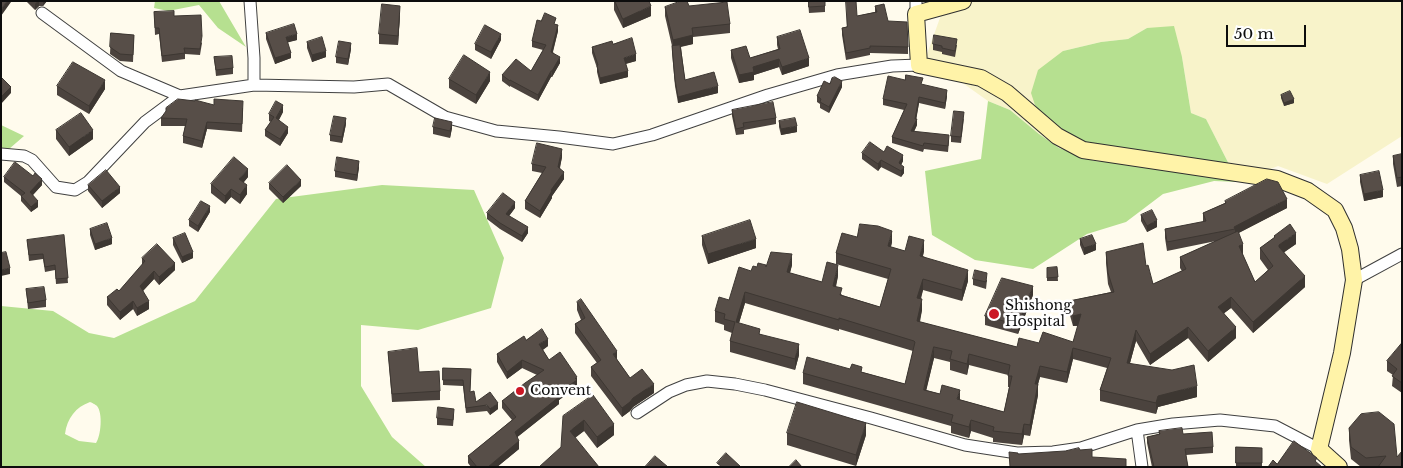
<!DOCTYPE html>
<html>
<head>
<meta charset="utf-8">
<style>
	body { margin:0 }
	#map { position:relative; width:1403px; height:468px; overflow:hidden; background:#fffbed; font-family:"Libre Baskerville",serif }
	canvas { display:block }
	.frame { position:absolute; inset:0; border:2px solid #0d0d0d; pointer-events:none }
	.scale { position:absolute; left:1226px; top:25px; width:80px; height:22px; box-sizing:border-box; border:2px solid #0d0d0d; border-top:0; padding-left:6px; font-size:15px; line-height:18px; white-space:nowrap; color:#0d0d0d; -webkit-text-stroke:4px #fff; paint-order:stroke }
</style>
</head>
<body>
<div id="map">
<canvas width="1403" height="468"></canvas>
<div class="frame"></div>
<div class="scale">50 m</div>
</div>
<script>
const g = document.querySelector('canvas').getContext('2d');
g.lineJoin = 'round';
function paint(path, color) { g.fillStyle = color; g.fill(path, 'evenodd'); }
function stroke(path, color, width, dash) { g.strokeStyle = color; g.lineWidth = width; g.lineCap = dash ? 'butt' : 'round'; g.setLineDash(dash || []); g.stroke(path); }
function write(font, color, halo, rows, align = 'center') {
  g.font = font + ' "Libre Baskerville",serif'; g.lineWidth = 5; g.setLineDash([]); g.textBaseline = 'middle'; g.strokeStyle = halo; g.fillStyle = color; for (const [text, x, y, turn = 0] of rows) {
    g.save(); g.translate(x, y); g.rotate((+turn || 0) * Math.PI / 180); g.textAlign = isNaN(turn) ? turn : align; if (halo) g.strokeText(text, 0, 0); g.fillText(text, 0, 0); g.restore();
  }
}
paint(new Path2D(`
	M946 1H1402V136L1327 184 1278 166 1238 182 1206 119 1191 113 1182 57 1147 28 1128 39 1101 42 1063 51 1117 150 1107 162H1094L1059 148 1039 134 1010 110 988 101 926 57Z`), '#f8f3ca');
paint(new Path2D(`
	M155 1H219L246 47 218 28 199 5 168 11 154 8Z
	M1174 26 1182 57 1191 113 1206 119 1238 182 1214 181 1163 194 1126 222 1087 234 1033 269 975 260 932 235 925 171 981 159 988 101 1010 110 1039 134 1059 148 1094 161 1107 162 1116 150 1078 144 1043 119 1035 105 1031 93 1038 70 1063 51 1101 42 1128 39 1147 28Z
	M1 125 24 136 1 156Z
	M382 185 474 190 504 258 491 308 418 330 361 325V386L392 437 426 467H1V306L53 311 89 333 114 338 195 301 276 199ZM90 402C91 402 96 405 97 406 103 413 101 436 96 443L79 441 65 434C67 418 76 407 90 402Z`), '#b6e090');
const street = new Path2D(`
	M250 1 254 58V85
	M916 1V14
	M42 13 121 71 180 96
	M1 154 24 156 32 160 56 187 75 190 88 182 145 122 180 96 254 85 354 87 388 84 445 117 496 131 559 137 613 144 652 135 768 95 837 75 892 66 919 65
	M1354 280 1402 254
	M637 413 669 392 686 385 707 381 735 384 765 390 871 418 965 445 1017 453 1053 452 1081 448 1137 430 1173 424 1220 420 1275 426 1319 449
	M1137 430 1142 467`);
const secondary = new Path2D(`
	M963 1 916 14 919 65 981 78 1007 93 1057 136 1083 150 1277 179 1308 191 1335 210 1344 228 1350 249 1354 280 1342 353 1319 449 1339 467`);
stroke(street, '#404040', 13);
stroke(secondary, '#2f2f2f', 18);
stroke(street, '#fff', 11);
stroke(secondary, '#fff3a8', 16);
paint(new Path2D(`
	M26 1H47L43 6H39L35 10Z
	M614 1 651 16 623 28 614 10Z
	M808 1H825V12L809 13Z
	M689 6 730 24V33L693 37V44L681 47 685 80 718 93 678 103 675 86 672 52V46L665 16V7Z
	M875 6 908 47V54L870 53V55L846 60 842 35V28L846 27 857 16 875 12Z
	M154 12 174 16 202 43 200 55 185 54V59L162 62 159 34 155 35Z
	M400 15 398 45 379 44V34Z
	M556 24 558 31 553 52 560 63 552 77H551L538 101 510 86V87L502 81V75L531 71 543 50 532 47V41Z
	M111 33 134 35 133 62 120 61 110 54Z
	M266 33 297 40 287 42 291 58 275 64 266 39Z
	M777 37 809 66 782 75 779 67 754 75V80L739 83 731 58V50L750 58 778 49 777 45Z
	M501 40 491 59 475 50V44Z
	M307 42 326 57 312 62 307 48Z
	M933 44 957 45 955 57 942 54V52L933 50Z
	M592 47 636 61 626 64 628 77 600 84 597 72V68L592 53Z
	M351 49 348 65 336 63V57Z
	M214 57 233 68V74L216 76Z
	M449 79 490 81 476 104 449 88Z
	M830 84 842 87 829 113 820 108V104L817 102V96Z
	M923 85 947 96 945 109 919 103 916 119 917 125 914 132 949 141 948 152 924 149 923 152 892 143V137L904 110 883 105V99Z
	M57 86 105 89 89 114 57 95Z
	M1281 95 1294 103 1284 106 1281 98Z
	M214 105 243 108 242 132 207 129 202 148 183 143V136L185 126H161V118Z
	M732 110 776 118V124L744 130V134L736 135 732 116Z
	M283 112 279 120 288 133 280 146 265 136V130L271 122 269 121V114Z
	M964 118 961 143 951 142V136Z
	M779 121 797 132 781 135 779 127Z
	M346 124 342 143 330 141V135Z
	M433 127 452 128 450 138 433 134Z
	M56 130 93 139 69 156 56 139Z
	M884 152 903 161 901 165 904 173 901 177 881 167 878 171 862 159V153Z
	M1402 154V186L1397 187 1393 164V156Z
	M562 157 560 168 564 179 552 196V198L540 218 525 209V201L542 173 532 171V164Z
	M359 167 357 181 335 177V171Z
	M1360 175 1383 197 1364 201 1360 182Z
	M33 176 42 185 33 195 38 207 31 212 21 201V196L4 182V177Z
	M248 177 243 183 247 194 240 204 231 197 225 204 211 193V184Z
	M269 183 301 186 283 203 269 189Z
	M88 185 120 193 102 208 88 191Z
	M1225 201 1287 208 1238 233 1243 255 1255 282 1268 270 1260 259V248L1274 238V236L1296 244 1284 252 1305 287 1253 333 1231 308 1224 313 1236 338 1208 362 1188 338 1150 365 1136 341 1130 363 1197 397 1158 407 1156 414 1100 401V390L1107 368 1073 359 1067 383 1040 377 1038 384V395L1030 436 1024 435 1022 445 993 442V438L971 431 969 438 951 433V426L803 384V373L862 372 905 384 913 351 839 329V331L745 303 739 323 760 334 799 355 795 370 730 352V341L732 333 724 330V325L715 322V311L729 300 751 271 757 267H766L792 265 790 273 822 282 838 276 836 287 842 295 880 307 888 279 836 264V253L857 237 892 242 891 247 905 251H924L923 256 968 281 962 301 923 290 921 299 922 310 920 322 1017 347 1039 343 1073 342 1078 326H1073L1069 312V301L1111 292 1108 284 1106 263V252L1146 266 1153 284 1182 271 1180 268V257L1216 241 1167 251 1165 238V229L1203 222V213L1225 203ZM934 358 950 362V370L967 375 969 365 1008 375V387H1009L1004 412 926 390Z
	M515 208 509 216 528 233 522 242 500 229 487 219V213Z
	M210 212 198 232 189 226V220Z
	M1141 215 1157 227 1147 232 1141 221Z
	M90 229 112 244 95 250 90 235Z
	M64 235 68 283 56 284 55 270 45 272 43 259 29 261 27 240Z
	M702 236 756 248 708 264 702 245Z
	M173 238 193 258 182 263 173 245Z
	M1080 239 1096 250 1084 255 1080 245Z
	M142 258 175 270 159 285 154 279 143 291 149 309 137 316 133 309 120 320 107 305V297L119 291 142 265Z
	M1057 267 1058 281H1047V268Z
	M973 279 987 280 986 289 973 285Z
	M26 289 46 300V307L28 309Z
	M1033 295 1018 334 985 325V316Z
	M577 302 630 378 654 393 633 407 630 411 622 417 591 376V367L597 363 575 333V324L581 320 577 310Z
	M526 340 548 346 543 350 549 360 577 385V387L559 400V404L517 437 519 449 497 467H471L468 463V456L512 420 502 408V401L537 375 522 368 507 379 497 362V354Z
	M1402 343V393L1392 386 1393 375 1387 371V361Z
	M388 352 440 391V400L392 402Z
	M443 368 471 369 470 392 476 402 498 409 490 415 487 411 466 413 463 386 443 385Z
	M593 395 614 435 597 448 584 431 561 447Z
	M454 415 453 426 437 425V418Z
	M1349 428 1397 457 1402 467H1361L1351 459 1349 440Z
	M1159 431 1183 434 1213 447V453L1186 455 1188 467H1152L1147 443V437L1159 434Z
	M787 433 866 435 856 466 787 445Z
	M1236 447 1262 448V467H1236Z`), '#4b433e');
paint(new Path2D(`
	M7 1H11V2L1 16V10Z
	M38 1H39V6L35 10V4Z
	M43 1H47L43 6Z
	M400 6V15L398 45V36Z
	M651 6V16L623 28V19Z
	M558 25V31L551 58V52Z
	M297 34V40L286 43V37Z
	M501 34V40L491 59V52Z
	M693 35V44L673 48V40Z
	M351 43V49L348 65V59Z
	M326 51V57L312 62V55Z
	M291 53V58L275 64V58Z
	M636 54V61L624 64V58Z
	M560 57V63L552 77V71Z
	M809 58V66L782 75V67Z
	M779 59V67L754 75V80L739 83V75L753 67Z
	M551 71V77L538 101V95Z
	M628 71V77L600 84V78Z
	M490 72V81L476 104V95Z
	M105 80V89L89 114V106Z
	M842 81V87L829 113V107Z
	M718 86V93L678 103V97Z
	M11 87V93L1 104V97Z
	M947 90V96L945 109V103Z
	M919 97V103L916 121 917 119V125L911 137V131L915 119Z
	M1294 99V103L1284 106V103Z
	M283 105V112L276 125V118Z
	M346 118V124L342 143V137Z
	M207 122V129L202 148V141Z
	M452 122V128L450 138V131Z
	M797 126V132L781 135V129Z
	M288 127V133L280 146V139Z
	M93 130V139L69 156V147Z
	M562 149V157L558 175V167Z
	M903 155V161L899 169V163Z
	M881 160V167L878 171V164Z
	M359 161V167L357 181V175Z
	M904 167V173L901 177V171Z
	M248 169V177L239 188V179Z
	M564 172V179L552 196V198L540 218V211L551 190Z
	M42 179V185L30 198V192Z
	M301 180V186L283 203V197Z
	M247 185V194L240 204V195Z
	M120 187V193L102 208V201Z
	M231 189V197L225 204V196Z
	M1383 190V197L1364 201V194Z
	M1287 199V208L1235 235V229L1234 227Z
	M38 201V207L31 212V207Z
	M515 202V208L506 220V214Z
	M210 206V212L198 232V226Z
	M1157 220V227L1147 232V226Z
	M528 227V233L522 242V236Z
	M892 231V242L888 257V246Z
	M1296 233V244L1279 256V245Z
	M112 238V244L95 250V244Z
	M756 239V248L708 264V254Z
	M924 240V251L920 267V256Z
	M1096 244V250L1084 255V248Z
	M1243 244V255L1239 257V246Z
	M193 252V258L182 263V257Z
	M792 254V265L787 283V272Z
	M175 263V270L159 285V277Z
	M838 265V276L833 297V286Z
	M10 268V274L1 276V270Z
	M968 270V281L962 301V290Z
	M154 271V279L140 294V286Z
	M1305 276V287L1253 333V322Z
	M923 279V290L917 309V298Z
	M1033 286V295L1018 334V325Z
	M745 292V303L736 333V322Z
	M1231 297V308L1218 318V307Z
	M922 299V310L917 332V321Z
	M133 301V309L120 320V312Z
	M149 301V309L137 316V308Z
	M1081 314V325L1073 326V316Z
	M1188 327V338L1150 365V354Z
	M1236 327V338L1208 362V351Z
	M1136 330V341L1127 374V363Z
	M548 339V346L539 352V344Z
	M799 344V355L795 370V359Z
	M934 347V358L924 400V390Z
	M1073 348V359L1067 383V372Z
	M617 351V360L613 354Z
	M969 354V365L967 375V364Z
	M522 360V368L507 379V372Z
	M1040 366V377L1035 395V384Z
	M577 377V387L559 400V404L515 439V432L557 394Z
	M654 384V393L633 407 630 411 622 417V408L633 398Z
	M1038 384V395L1030 436V425Z
	M1197 386V397L1158 407 1156 414V403L1158 396Z
	M960 390V401L957 399Z
	M498 403V409L490 415V409Z
	M584 420V431L570 442V431Z
	M971 420V431L969 438V427Z
	M866 423V435L856 466V455Z
	M614 424V435L597 448V437Z
	M1024 424V435L1022 445V434Z
	M519 441V449L497 467H488Z`), '#3d3732');
const building = new Path2D(`
	M1 1H7L1 10Z
	M615 1H649L651 6 623 19Z
	M681 1H687L689 6 727 2 730 24 692 28 693 35 673 40 665 7Z
	M809 1H825V6L809 7Z
	M846 1H856L857 16 877 12 875 6 884 4 888 21 907 22 908 47 870 46V48L846 53 842 28 847 27Z
	M382 4 400 6 398 36 379 34Z
	M174 11V16L201 15 202 36 200 49 184 48 185 53 162 56 159 28H155L154 12Z
	M545 13 556 18 554 24 558 25 551 52 560 57 552 71H551L538 95 510 80V81L502 75 516 59 531 71 546 45 532 41 537 20 541 21Z
	M294 24 297 34 286 37 291 53 275 58 266 33Z
	M485 25 501 34 491 52 475 44Z
	M800 30 809 58 782 67 779 59 753 67 754 72 739 75 731 50 746 46 750 58 780 49 777 37Z
	M111 33 134 35 133 55 120 54 110 47Z
	M934 35 957 39 955 51 942 48V46L933 44Z
	M322 37 326 51 312 55 307 42Z
	M632 38 636 54 624 58 628 71 600 78 597 66 598 65 592 47 612 41 613 44Z
	M339 41 351 43 348 59 336 57Z
	M680 45 685 80 714 72 718 86 678 97 675 80 672 46Z
	M464 55 490 72 476 95 449 79Z
	M232 56 233 68 216 70 214 57Z
	M73 62 105 80 89 106 57 86Z
	M906 75 923 78 921 84 947 90 945 103 919 97 915 119H917L911 131 949 135 948 146 924 143 923 146 892 137 907 104 883 99 888 76 905 80Z
	M1 77 11 87 1 97Z
	M835 77 842 81 829 107 820 102 821 99 817 96 824 81 830 84 832 78Z
	M1290 91 1294 99 1284 103 1281 95Z
	M178 99 195 101V100L214 105V99L243 101 242 124 207 122 202 141 183 136 187 119 161 118 166 111V108Z
	M276 101 283 105 276 118 288 127 280 139 265 130 274 117 269 114Z
	M773 102 776 118 743 123 744 127 736 129 732 110Z
	M954 111 964 112 961 137 951 136Z
	M81 113 93 130 69 147 56 130Z
	M334 116 346 118 342 137 330 135Z
	M435 118 452 122 450 131 433 127Z
	M795 118 797 126 781 129 779 121Z
	M870 142 884 152 887 146 903 155 899 163 904 167 901 171 881 160 878 164 862 153Z
	M537 143 562 149 558 167 564 172 551 190 552 191 540 211 525 201 546 167 532 164Z
	M1402 154V177L1397 178 1393 156Z
	M234 157 248 169 239 179 247 185 240 195 231 189 225 196 211 184Z
	M337 157 359 161 357 175 335 171Z
	M15 162 33 176 35 173 42 179 30 192 38 201 31 207 21 196 25 193 4 177Z
	M287 165 301 180 283 197 269 183Z
	M106 170 120 187 102 201 88 185Z
	M1379 171 1383 190 1364 194 1360 175Z
	M1267 179 1278 182 1287 199 1234 227 1235 229 1167 242 1165 229 1206 221 1203 213 1226 203 1225 201Z
	M503 193 515 202 506 214 528 227 522 236 500 223 487 213Z
	M201 201 210 206 198 226 189 220Z
	M1152 210 1157 220 1147 226 1141 215Z
	M750 220 756 239 708 254 702 236Z
	M107 223 112 238 95 244 90 229Z
	M860 224 878 226 892 231 888 246 905 251 909 236 924 240 920 256 968 270 962 290 923 279 917 298 922 299 917 321 1017 347 1019 338 1039 343 1043 332 1073 342 1081 314 1073 316 1069 301 1114 292 1108 273 1106 252 1143 243 1146 266 1148 265 1153 284 1186 269 1180 257 1238 231 1243 244 1239 246 1255 282 1273 266 1260 248 1275 237 1274 236 1290 224 1296 233 1279 245V247L1305 276 1253 322 1231 297 1218 307 1236 327 1208 351 1188 327 1150 354 1136 330 1127 363 1172 370 1194 365 1197 386 1158 396 1156 403 1100 390 1111 358 1073 348 1067 372 1040 366 1035 384H1038L1030 425 1024 424 1022 434 993 431 994 427 971 420 969 427 951 422 953 415 803 373 807 357 850 369 852 364 862 367 861 372 905 384 915 342 914 341 839 318V320L745 292 736 322 760 329 759 334 799 344 795 359 730 341 735 322 724 319 725 314 715 311 719 297 729 300 739 267 751 271 753 266 757 267 758 263 766 265V267L771 252 792 254 787 272 822 282 827 262 838 265 833 286 842 288 840 295 880 307 891 269 836 253 842 233 857 237ZM934 347 952 351 950 359 967 364 969 354 1010 365 1008 376H1012L1004 412 957 399 960 390 942 385 940 394 924 390Z
	M185 233 193 252 182 257 173 238Z
	M64 235 68 278 56 279 55 265 45 267 43 254 29 255 27 240Z
	M1092 235 1096 244 1084 248 1080 239Z
	M157 244 175 263 159 277 154 271 140 286 149 301 137 308 133 301 120 312 107 297 117 289 119 291 145 261 142 258Z
	M6 252 10 268 1 270V253Z
	M1057 267 1058 277 1047 278V268Z
	M975 270 987 273 986 282 973 279Z
	M1002 278 1033 286 1018 325 985 316Z
	M44 287 46 300 28 303 26 289Z
	M581 299 617 351 613 354 630 378 642 369 654 384 633 398 630 402 622 408 591 367 601 360 575 324 585 318 577 302Z
	M542 329 548 339 539 344 549 360 560 352 577 377 575 378 577 380 557 394 559 397 515 432 519 441 488 467H477L468 456 516 417 502 401 525 383 544 370 522 360 507 372 497 354 524 336 526 340Z
	M1402 343V383L1392 376 1397 369 1387 361Z
	M417 348 419 372 439 371 440 391 392 394 388 352Z
	M443 368 471 369 470 392 474 391 476 402 490 392 498 403 490 409 487 405 466 408 463 380H443Z
	M593 395 614 424 597 437 584 420 570 431 599 467H539L561 447 563 416Z
	M797 402 866 423 856 455 787 433Z
	M438 407 454 409 453 420 437 418Z
	M1379 412 1394 424 1397 457 1402 451V467H1378L1386 456 1366 458 1351 447 1349 428 1361 414Z
	M1182 428 1183 434 1212 432 1213 447 1185 449 1188 467H1154L1147 437 1160 434 1159 431Z
	M1294 441 1317 458 1315 461 1322 467H1268L1273 460 1277 464Z
	M1236 447 1262 448V463H1236Z
	M1079 448 1080 450 1092 449V457L1126 459V467H1010L1009 452 1018 453V454L1065 451Z
	M726 453 741 467H722L717 463Z
	M655 456 668 467H645Z
	M796 460 802 467H789Z`);
paint(building, '#574e48');
stroke(building, '#3d3732', 1);
for (const [x, y, r, color] of [
	[994,314,6,"#cb1724"],
	[520,391,5,"#cb1724"]
]) { const dot = new Path2D(); dot.arc(x, y, r, 0, 2 * Math.PI); g.fillStyle = color; g.fill(dot); stroke(dot, '#fff', 2); }
write('14px', '#0d0d0d', '#fff', [
	["Shishong",1005,306],
	["Hospital",1005,322],
	["Convent",530,391]
], 'left');
</script>
</body>
</html>
